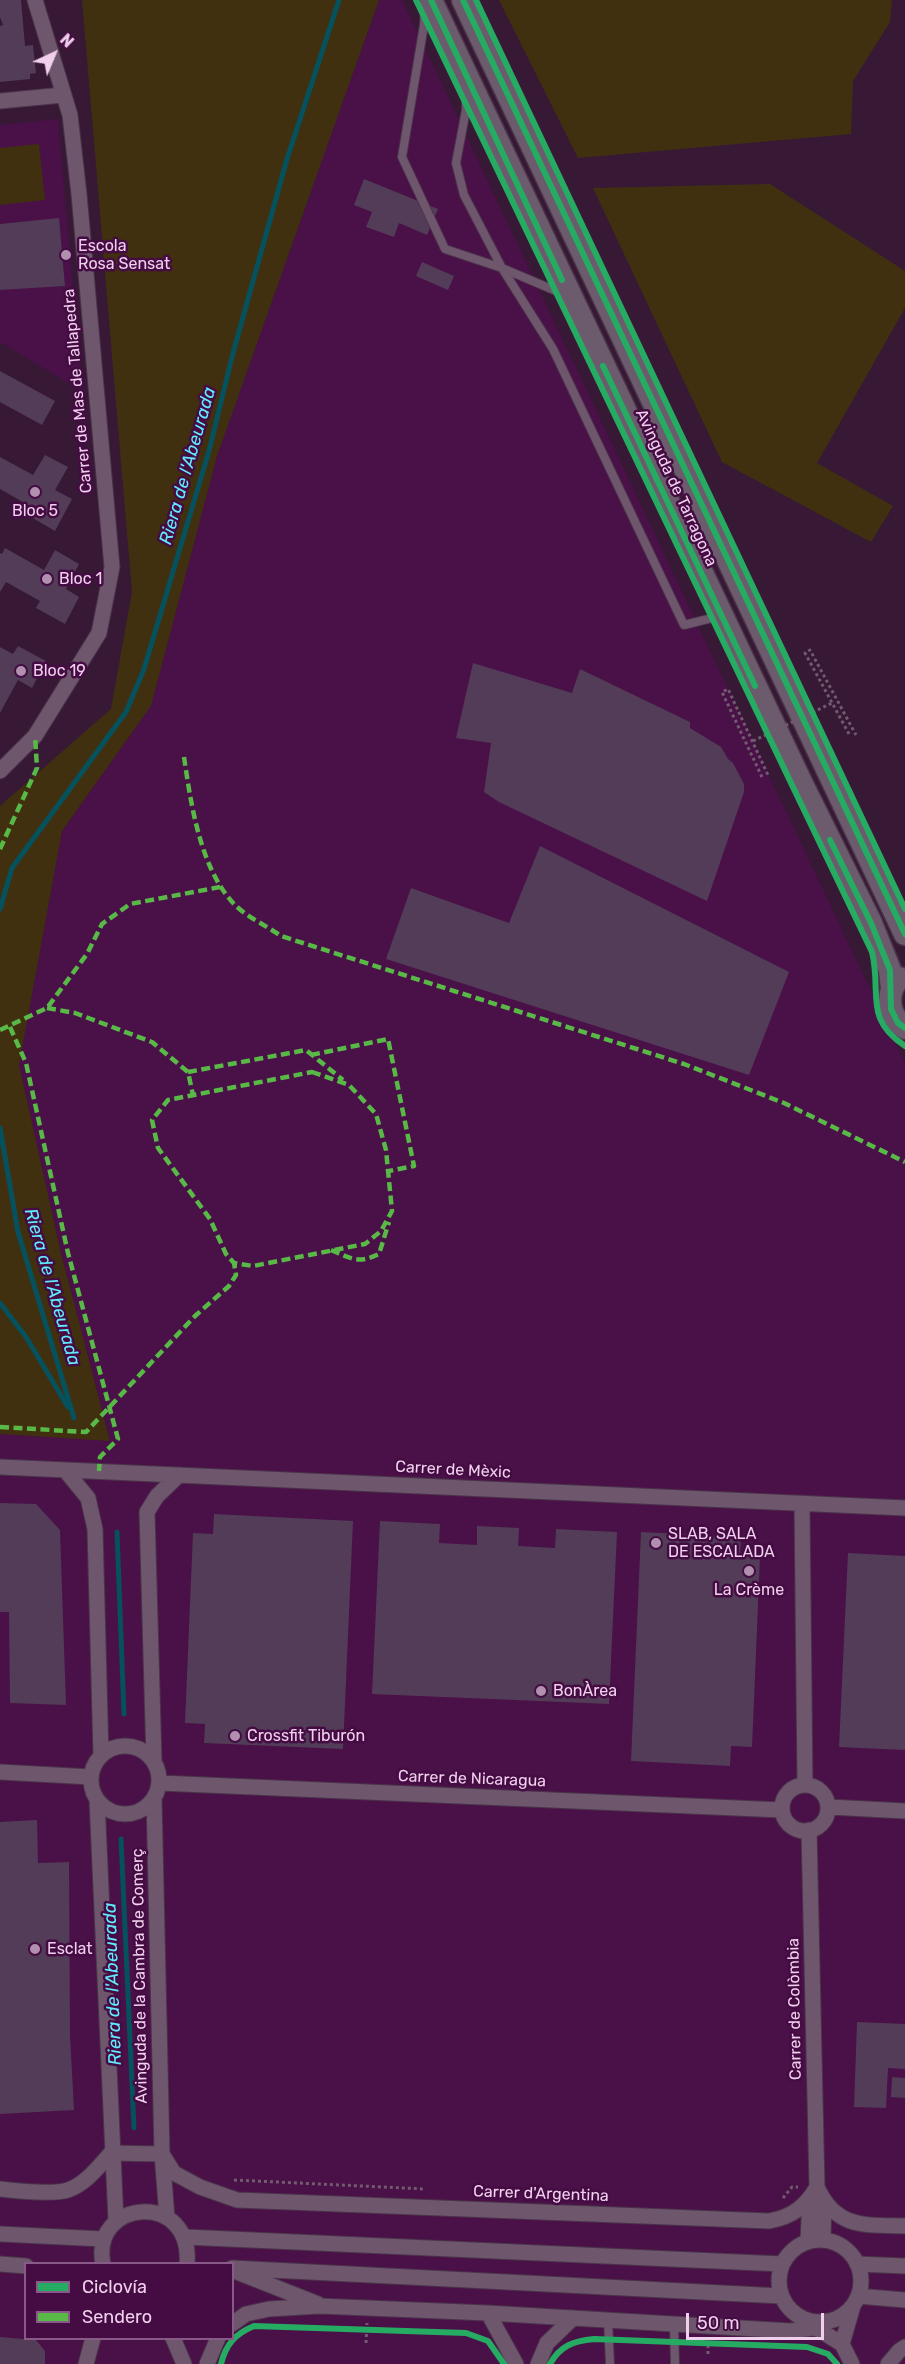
<!DOCTYPE html>
<html>
<head>
<meta charset="utf-8">
<style>
	body { margin:0 }
	#map { position:relative; width:905px; height:2364px; overflow:hidden; background:#371936; font-family:Rubik,sans-serif }
	canvas { display:block }
	.legend { position:absolute; left:24px; top:2262px; width:210px; height:78px; box-sizing:border-box; background:#440c42; border:2px solid #895a87; margin:0; padding:8px 10px; list-style:none; font-size:18px; color:#f1d0ee }
	.legend li { display:flex; align-items:center; gap:12px; height:30px }
	.legend b { width:30px; border:2px solid #895a87 }
	.north { position:absolute; left:24px; top:24px; width:60px; height:60px; -webkit-text-stroke:4px #440c42; paint-order:stroke; rotate:44deg; font-size:16px; font-weight:700; line-height:24px; text-align:center; color:#f1d0ee }
	.north::after { content:''; display:block; margin:auto; width:21px; height:27px; background:#f1d0ee; clip-path:polygon(50% 0,100% 100%,50% 72%,0 100%) }
	.scale { position:absolute; left:686px; top:2313px; width:138px; height:27px; box-sizing:border-box; border:3px solid #f1d0ee; border-top:0; padding-left:8px; font-size:18px; line-height:21px; white-space:nowrap; color:#f1d0ee; -webkit-text-stroke:4px #440c42; paint-order:stroke }
</style>
</head>
<body>
<div id="map">
<canvas width="905" height="2364"></canvas>
<ul class="legend">
<li><b style="height:8px;background:#26ab63"></b>Ciclovía</li>
<li><b style="height:8px;background:#58b947"></b>Sendero</li>
</ul>
<div class="north">N</div>
<div class="scale">50 m</div>
</div>
<script>
const g = document.querySelector('canvas').getContext('2d');
g.lineJoin = 'round';
function paint(path, color) { g.fillStyle = color; g.fill(path, 'evenodd'); }
function stroke(path, color, width, dash) { g.strokeStyle = color; g.lineWidth = width; g.lineCap = dash ? 'butt' : 'round'; g.setLineDash(dash || []); g.stroke(path); }
function write(font, color, halo, rows, align = 'center') {
  g.font = font + ' Rubik,sans-serif'; g.lineWidth = 5; g.setLineDash([]); g.textBaseline = 'middle'; g.strokeStyle = halo; g.fillStyle = color; for (const [text, x, y, turn = 0] of rows) {
    g.save(); g.translate(x, y); g.rotate((+turn || 0) * Math.PI / 180); g.textAlign = isNaN(turn) ? turn : align; if (halo) g.strokeText(text, 0, 0); g.fillText(text, 0, 0); g.restore();
  }
}
paint(new Path2D(`
	M379 0H402L905 1063V2364H0V1434L110 1440 61 1253 19 1065 62 831 151 706 217 456ZM26 2264H232V2338H26Z
	M58 119 82 391 0 342V290L65 285 59 219 0 224V125Z`), '#4a1048');
paint(new Path2D(`
	M82 0H379L217 456 151 706 62 831 19 1065 61 1253 110 1441 0 1434V806L111 709 132 592Z
	M499 0H892L890 22 853 81 851 134 578 158Z
	M39 144 45 200 0 205V148Z
	M770 184 905 271V308L817 463 893 506 871 542 722 462 593 188Z`), '#413010');
stroke(new Path2D(`
	M0 909 12 868 126 712 144 669 209 451 233 353 287 159 339 0
	M0 1128 18 1232 74 1418
	M0 1303 26 1337 68 1407
	M117 1532 124 1714
	M121 1839 134 2128`), '#05515d', 5);
paint(new Path2D(`
	M0 0H21L25 46 33 45 36 73 30 74V79L0 82V26L3 25 0 17Z
	M364 179 438 209 427 235 399 223 394 237 366 227 372 212 354 205Z
	M59 218 65 286 0 290V224Z
	M422 262 454 276 448 290 416 276Z
	M0 371 55 401 42 425 0 402Z
	M45 455 68 467 55 490 72 499 55 531 26 514 30 506 0 489V457L33 475Z
	M5 548 44 570 55 550 79 564 66 589 79 597 65 624 36 608 40 601 6 582 0 592V553L2 554Z
	M18 646 46 661 32 688 18 680 0 713V647L13 654Z
	M473 663 572 693 580 669 690 722V728L721 747 728 759 733 763 744 784V792L707 901 499 802 484 792 491 743 456 738Z
	M540 846 789 972 749 1075 386 959 411 888 509 923Z
	M0 1503 36 1504 60 1530 66 1705 10 1703 9 1612H0Z
	M214 1514 353 1521 343 1749 204 1743 205 1724 185 1723 193 1533 213 1534Z
	M380 1521 440 1524 439 1543 477 1545V1526L519 1528 518 1546 555 1548 556 1529 617 1532 609 1704 372 1694Z
	M641 1532 741 1537 740 1556 760 1557 752 1747 731 1746 730 1766 631 1761Z
	M848 1553 905 1556V1750L839 1747Z
	M37 1820 38 1863 69 1862 70 2035 74 2110 0 2114V1822Z
	M857 2022 905 2024V2069L888 2068 886 2108 854 2107Z
	M892 2077 905 2078V2098L891 2097Z
	M0 2337 36 2340 45 2351V2364H0Z`), '#523c58');
const service = new Path2D(`
	M425 4 424 25 402 157 445 249 502 268 556 291H565
	M466 91V110L456 163 464 195 502 268 553 349 684 625 720 616
	M608 2320 610 2364
	M674 2324 675 2364`);
const minor = new Path2D(`
	M0 101 63 95
	M0 771 35 736 99 633 112 567 79 194 70 115 35 0
	M0 1467 905 1508
	M65 1470 88 1498 95 1529 101 1755
	M802 1504 805 1784
	M91 1780a34 34 0 1 1 68 0a34 34 0 1 1-68 0Z
	M154 1761 147 1512 157 1496 179 1475
	M0 1772 91 1777
	M160 1783 782 1810
	M782 1808a23 23 0 1 1 46 0a23 23 0 1 1-46 0Z
	M154 1798 162 2154 167 2217
	M97 1800 116 2221
	M829 1807 905 1811
	M809 1830 817 2187
	M0 2189C17 2191 52 2195 68 2190 86 2184 99 2166 111 2153L162 2154 174 2173 200 2187 237 2200 769 2221C792 2217 805 2207 817 2187 836 2229 865 2225 905 2226
	M0 2234 103 2239
	M185 2237 782 2264
	M823 2240 824 2201
	M779 2281a41 41 0 1 1 82 0a41 41 0 1 1-82 0Z
	M808 2241 810 2198
	M0 2264 26 2266
	M103 2264C90 2199 193 2190 187 2264
	M857 2264 905 2266
	M232 2268 781 2296
	M237 2272 318 2304
	M858 2296 905 2300
	M488 2313 516 2364
	M808 2323 842 2344 852 2364
	M232 2324 246 2314 269 2309 319 2306 488 2313 791 2331 813 2328 827 2321
	M173 2338 184 2364
	M842 2344 853 2306
	M86 2364 93 2338
	M207 2364 218 2338
	M538 2364 547 2343 573 2318
	M888 2364 899 2351 905 2347`);
const primary = new Path2D(`
	M431 0 801 782 871 923 890 970 892 989
	M463 0 905 934
	M899 978C885 994 888 1016 905 1028`);
stroke(service, '#4b344a', 10);
stroke(minor, '#4b344a', 17);
stroke(primary, '#4b344a', 25);
stroke(new Path2D(`
	M849 734 805 653 810 650 856 735
	M762 777 722 692 728 689 768 775
	M234 2180 425 2189
	M783 2198 792 2187H798
	M366 2343 367 2323
	M708 2354V2343`), '#705b6f', 3, [3, 3]);
stroke(service, '#6e566d', 8);
stroke(minor, '#6e566d', 15);
stroke(primary, '#6b5b6c', 22);
stroke(new Path2D(`
	M753 741 832 703`), '#705b6f', 3, [3, 3]);
stroke(new Path2D(`
	M184 757C191 804 200 869 235 905 247 917 267 926 281 936L684 1064 784 1103 905 1162
	M0 849 37 768 35 736
	M47 1008 75 1013 152 1042 188 1072 193 1095
	M10 1027 26 1063 68 1253 118 1439 100 1457 99 1471
	M0 1030 47 1008 87 954 102 924 130 904 220 887
	M311 1055 388 1039 414 1166 389 1171
	M188 1072 306 1050 343 1080
	M312 1072 349 1085 376 1114 386 1150 392 1211 381 1231 365 1244 253 1266 234 1263 226 1254 210 1219 158 1148 152 1120 168 1100Z
	M331 1250C352 1259 358 1264 379 1254L389 1222
	M0 1427 86 1432 195 1316 229 1286 236 1275 234 1263`), '#58b947', 4.5, [9, 4.5]);
stroke(new Path2D(`
	M416 0 872 952C882 993 863 1018 905 1046
	M431 0 562 280
	M463 0 905 934
	M476 0 905 909
	M603 366 755 686
	M830 840 871 923 890 970 891 1009 898 1023 905 1028
	M221 2364C226 2344 235 2334 254 2326L466 2333 488 2341 504 2364
	M550 2364C560 2346 573 2341 594 2339L807 2347 828 2354 837 2364`), '#26ab63', 6);
for (const [x, y, r, color] of [
	[66,255,6,"#b090ae"],
	[35,492,6,"#b090ae"],
	[47,579,6,"#b090ae"],
	[21,671,6,"#b090ae"],
	[656,1543,6,"#b090ae"],
	[749,1571,6,"#b090ae"],
	[541,1691,6,"#b090ae"],
	[235,1736,6,"#b090ae"],
	[35,1949,6,"#b090ae"]
]) { const dot = new Path2D(); dot.arc(x, y, r, 0, 2 * Math.PI); g.fillStyle = color; g.fill(dot); stroke(dot, '#440c42', 2); }
write('16px', '#f1d0ee', '#440c42', [
	["Escola",78,246],
	["Rosa Sensat",78,264],
	["Bloc 5",35,511,"center"],
	["Bloc 1",59,579],
	["Bloc 19",33,671],
	["SLAB, SALA",668,1534],
	["DE ESCALADA",668,1552],
	["La Crème",749,1590,"center"],
	["BonÀrea",553,1691],
	["Crossfit Tiburón",247,1736],
	["Esclat",47,1949]
], 'left');
write('16px', '#f1d0ee', '#440c42', [
	["Carrer de Mas de Tallapedra",78,391,-95],
	["Avinguda de Tarragona",676,488,65],
	["Carrer de Mèxic",453,1470,3],
	["Carrer de Nicaragua",472,1779,2],
	["Avinguda de la Cambra de Comerç",140,1976,-91],
	["Carrer de Colòmbia",795,2009,-91],
	["Carrer d'Argentina",541,2194,2]
]);
write('italic 18px', '#62eaff', '#440c42', [
	["Riera de l'Abeurada",188,466,-74],
	["Riera de l'Abeurada",52,1287,74],
	["Riera de l'Abeurada",113,1984,-92]
]);
</script>
</body>
</html>
